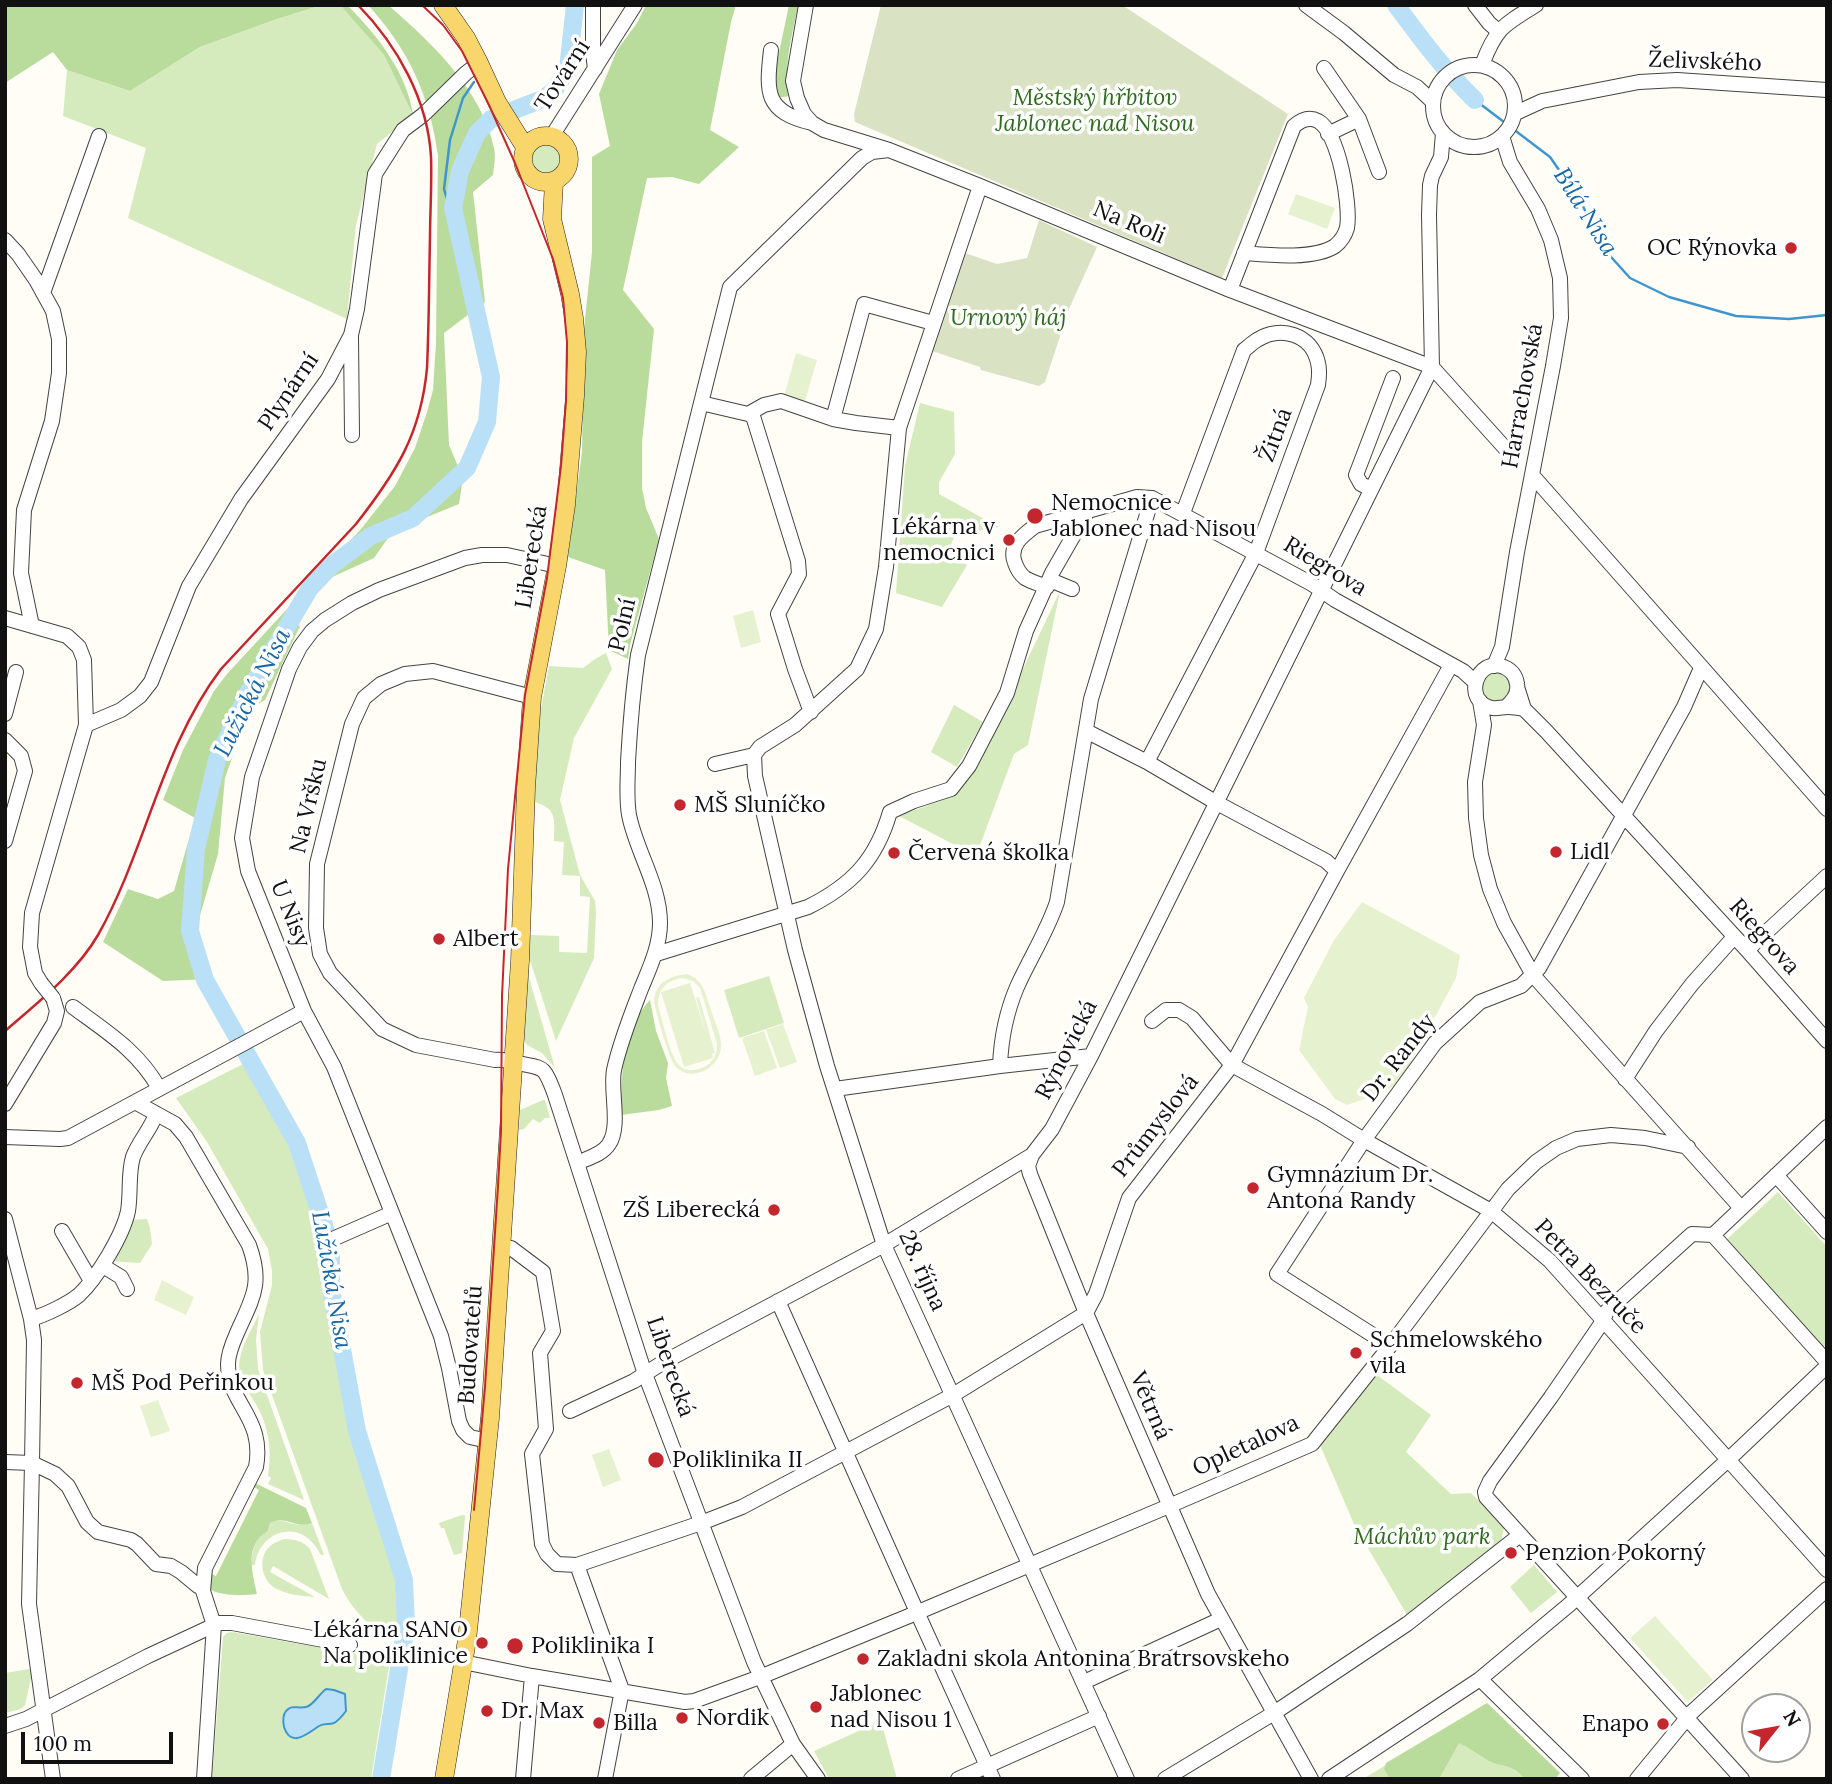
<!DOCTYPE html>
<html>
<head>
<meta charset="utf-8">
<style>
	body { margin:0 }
	#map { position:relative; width:1832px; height:1784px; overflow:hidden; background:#fffdf5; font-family:Lora,serif }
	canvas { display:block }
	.frame { position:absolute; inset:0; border:7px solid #111; pointer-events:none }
	.north { position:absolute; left:1741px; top:1693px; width:70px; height:70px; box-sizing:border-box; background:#fff; border:2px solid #a0a0a0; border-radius:50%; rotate:59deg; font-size:19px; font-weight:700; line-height:28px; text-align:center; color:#111 }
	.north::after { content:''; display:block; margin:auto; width:24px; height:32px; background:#c4262e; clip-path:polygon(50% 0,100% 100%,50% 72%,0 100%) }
	.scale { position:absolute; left:21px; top:1732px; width:152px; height:32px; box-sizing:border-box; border:4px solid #111; border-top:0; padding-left:9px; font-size:21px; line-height:24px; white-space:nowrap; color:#111; -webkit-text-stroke:5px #fff; paint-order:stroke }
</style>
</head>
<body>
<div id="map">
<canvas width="1832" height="1784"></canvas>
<div class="frame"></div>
<div class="north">N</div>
<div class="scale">100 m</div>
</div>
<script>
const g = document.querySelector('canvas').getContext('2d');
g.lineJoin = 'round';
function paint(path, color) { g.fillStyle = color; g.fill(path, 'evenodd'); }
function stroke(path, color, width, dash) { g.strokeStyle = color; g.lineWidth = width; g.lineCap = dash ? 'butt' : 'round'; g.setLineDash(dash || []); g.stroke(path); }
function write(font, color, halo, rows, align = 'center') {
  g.font = font + ' Lora,serif'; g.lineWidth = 7; g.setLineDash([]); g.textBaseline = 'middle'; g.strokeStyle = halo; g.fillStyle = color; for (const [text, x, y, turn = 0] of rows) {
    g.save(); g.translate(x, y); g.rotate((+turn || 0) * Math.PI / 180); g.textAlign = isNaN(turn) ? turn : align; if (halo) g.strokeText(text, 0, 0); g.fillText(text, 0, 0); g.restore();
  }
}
paint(new Path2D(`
	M322 5H340L384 55 413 115 377 144 356 225 347 319 128 218 146 148 63 116 67 70 130 91 200 47 274 20Z
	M530 159a17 17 0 1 1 34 0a17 17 0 1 1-34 0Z
	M920 403 954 412 955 454 939 482V494L999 527 955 535 949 549 967 565 942 607 896 593 905 466Z
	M1060 591 1028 745 1014 754 976 856 899 816 950 797 973 774Z
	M606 653 612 669 574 738 560 800 580 875 595 901 596 913 594 958 556 1041 531 963 528 958 529 935 559 936V952L587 953 590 897 580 896V876L562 875 564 842 554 841C554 820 558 808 534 802L540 714 549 666 583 668 595 659Z
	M1500 671 1511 682V694L1502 703 1489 702 1480 690 1487 673Z
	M954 705 983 722 957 767 931 752Z
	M526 967 555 1068 542 1053 527 1045 522 1037Z
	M769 976 784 1023 739 1038 724 990Z
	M245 1063 298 1159 324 1250 329 1312 352 1435 396 1568 402 1607 401 1636C375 1636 354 1612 342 1589L263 1370 260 1332 272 1285V1271L268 1249 207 1142 176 1098Z
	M543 1100H545L550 1118H545L540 1123 533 1119 524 1129 519 1130 520 1110Z
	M1778 1192 1827 1247V1346H1821L1725 1241Z
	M147 1219 150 1228 152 1244 140 1263 108 1261 128 1220Z
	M259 1314 256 1340 258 1369 304 1500 268 1484 271 1478 268 1476C272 1450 269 1428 257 1406 250 1393 239 1381 239 1366 240 1347 251 1331 259 1314Z
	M1377 1375 1431 1415 1406 1452 1451 1494 1471 1493 1504 1527 1501 1541 1407 1615 1354 1524 1320 1445Z
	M462 1515H465V1517L462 1553 454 1555 444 1528H441L439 1523Z
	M274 1520C286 1520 301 1529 312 1523L324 1555H321C318 1550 315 1545 311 1541 289 1520 258 1537 255 1565H251C253 1549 254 1539 268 1531L270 1523Z
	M284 1539C294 1539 303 1541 310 1549L329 1599 273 1566 270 1572 315 1597C302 1596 289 1595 277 1589 262 1582 257 1559 269 1547 273 1543 279 1541 284 1539Z
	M1534 1565 1557 1592 1531 1613 1510 1587Z
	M232 1632 390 1660 371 1779H212L223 1637 227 1633Z
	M29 1669 32 1670V1674L25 1705 21 1709 5 1713V1673Z
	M1487 1703 1560 1773 1555 1779H1363Z
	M881 1721 897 1779H829L814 1751Z`), '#d5ebbd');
paint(new Path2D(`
	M5 5H322L274 20 200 47 130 91 67 70 53 52 5 83Z
	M340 5H347L349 7C378 36 407 73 413 115L384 55Z
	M368 5H388C431 42 482 90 494 148 496 156 494 166 493 175L473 192 485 302 444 333 449 445 463 478 459 504 393 531 374 558 319 583 294 623 300 626 265 700 249 709 225 778 218 854 196 929V935L211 979 163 981 103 942 128 889 158 899 174 891 195 818 163 800 183 750 214 691 227 674 361 529 395 486 415 448 427 412 433 390 436 343 438 156C430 96 409 50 368 5Z
	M646 5H736L731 22 710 130 739 147 699 184 672 177 647 178 623 290 654 329 642 442V488L646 508 659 539 630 645 628 659 609 650 605 570 568 557 582 452 584 329 592 252V157L610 146 599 94 617 50 637 23Z
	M789 5H798C793 34 782 67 790 96L776 98 772 86Z
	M650 1000 656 1031 668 1063 666 1078 672 1106 659 1110 621 1115C621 1077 622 1029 650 1000Z
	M253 1482 306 1508 312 1523C298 1530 284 1514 270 1523L268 1531C244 1545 252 1571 257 1594 239 1596 224 1596 208 1589L209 1573 216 1576 259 1490 252 1486Z
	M1487 1703 1560 1773 1555 1779H1524C1517 1765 1502 1767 1489 1761 1479 1755 1470 1748 1459 1743L1439 1779H1390L1384 1769 1386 1763Z`), '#b9dc9c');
paint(new Path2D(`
	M881 5H1122L1288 114 1222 278 855 122 854 114Z
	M1039 220 1097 247 1069 309 1045 382 1039 386 981 370 980 367 932 351 962 252 997 264 1027 258Z`), '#d9e3c4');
paint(new Path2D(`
	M1296 194 1335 208 1327 229 1288 214Z
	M796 353 817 360 805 401 784 396Z
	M753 610 761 642 741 648 733 616Z
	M1362 902 1460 955 1456 978 1400 1082 1382 1093 1347 1105 1335 1099 1299 1050 1308 1007 1304 998 1334 940Z
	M687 974C703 980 705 992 710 1007 713 1018 720 1031 721 1043 723 1066 693 1084 676 1067 669 1060 656 1013 654 1001 656 982 669 976 687 974ZM682 978 693 981 700 988 717 1044C717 1054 714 1062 704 1067 696 1071 685 1072 678 1064 670 1055 662 1019 658 1005 658 989 666 981 682 978Z
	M690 983 707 1036 696 998 699 997 715 1053 712 1054 713 1058 684 1067 661 992Z
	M783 1024 797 1062 780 1068 766 1030Z
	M764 1031 777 1068 755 1076 742 1038Z
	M162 1280 194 1297 186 1315 154 1300Z
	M158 1400 170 1431 151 1437 140 1406Z
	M609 1449 621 1480 603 1487 592 1455Z
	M1655 1616 1713 1680 1688 1702 1630 1638Z`), '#e6f2cf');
const water = new Path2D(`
	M326 1689 334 1690 345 1694 346 1711C343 1715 338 1721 334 1723 329 1725 324 1723 319 1726 308 1733 291 1749 284 1727 283 1722 282 1716 286 1711 292 1704 298 1709 306 1707 313 1706 319 1694 326 1689Z`);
paint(water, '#b9e0f7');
stroke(water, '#3f96cf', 2);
stroke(new Path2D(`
	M1475 100 1550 157 1580 200 1603 248 1630 278 1669 297 1736 316 1789 319 1827 315
	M457 230 444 189 450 140 463 98 474 82`), '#3f96cf', 2.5);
stroke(new Path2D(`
	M1396 5C1421 39 1445 71 1475 100
	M381 1779 406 1626 404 1580 357 1431 331 1289V1256L324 1225 297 1143 205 980 190 931 196 849 217 760 249 691 310 588 332 565 371 536 413 518 467 468 487 422 491 377 453 208 460 171 477 133 491 119 540 100 553 92 568 69 575 5`), '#b9e0f7', 18);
const minor = new Path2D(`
	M593 5V53L595 69
	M806 5 793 81 797 98 804 114 812 123 824 130 889 150 980 186 1230 290 1432 367 1513 457
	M1306 5 1344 33 1394 75 1417 87 1433 102
	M1475 5 1489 23 1498 31
	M771 50C766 93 765 112 812 123
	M1482 65C1496 28 1503 25 1536 5
	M1433 106a41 41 0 1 1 82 0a41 41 0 1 1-82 0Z
	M1324 68 1359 119 1379 172
	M1516 113 1542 101 1639 82 1677 80 1827 90
	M1328 134 1359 119
	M552 136 635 5
	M5 240 18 254 36 280 53 311 59 339V373L52 421 24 510 21 573 32 626
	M1230 290 1294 126C1301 120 1309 116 1318 121 1339 132 1351 206 1347 228 1345 235 1340 242 1335 246 1314 260 1268 255 1244 253
	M43 293 99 136
	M351 336 352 435
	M701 403 748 414 764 405 781 401 833 419 856 423 899 428
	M752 413 798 561 799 574 778 614 795 669 811 712
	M833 419 864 304 933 323
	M1532 475 1827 809
	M1371 489 1361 484 1356 475 1393 378
	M1050 580 1072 589
	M1047 587C1040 584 1031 582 1025 578 1020 574 1017 569 1015 563 1008 546 1023 535 1035 526L1137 497 1152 498 1312 584 1335 600 1463 671 1475 682
	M5 618 67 636 79 647 84 660 86 725 32 913 30 947 35 973 41 983
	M1494 666 1502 647 1517 552 1553 366 1561 318 1560 278 1551 240 1538 209 1510 162 1502 136
	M1518 690 1524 709 1546 731 1747 950 1827 1041
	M532 697 433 671 405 674 381 684 364 698 352 724 317 864 316 928 320 954 330 973 382 1029 416 1045 495 1060C502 1059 506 1061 513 1062 543 1069 543 1062 555 1095L645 1374 754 1662 793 1744 818 1779
	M1480 701 1484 725 1475 782 1476 818 1481 855 1490 889 1504 923 1533 975 1741 1208
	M1506 707C1513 701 1519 694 1517 684 1516 676 1511 670 1504 667 1476 656 1462 702 1492 708 1497 709 1502 707 1508 707 1513 707 1519 708 1524 709
	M5 714 16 672
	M86 725 121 710 140 696 151 682 189 586 241 499 328 379 351 335 357 309 375 174 403 130 423 115 466 73 479 63
	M1086 731 1147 762 1217 803 1326 861 1337 871
	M5 740 21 756 25 771 5 841
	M754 755 755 776 795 950 827 1066 884 1245 1127 1779
	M1147 762 1256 553 1318 385C1319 378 1320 370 1318 363 1312 334 1280 325 1257 340 1252 343 1248 347 1244 350L1183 513
	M715 764 754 755 760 747 795 725 857 669 876 629 886 567 899 428 980 186
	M1747 950 1827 876
	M656 954 808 907C852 885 876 860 890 812L914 801 951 789 969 766 1007 693 1026 631 1052 573 1087 512
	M73 1007C107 1032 138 1051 159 1088
	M1152 1021 1166 1010H1179L1192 1018 1232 1065 1322 1114 1364 1140 1491 1211 1550 1261 1827 1570
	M1000 1066C1001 1038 1006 1013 1017 987 1030 958 1047 932 1057 902L1091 699 1152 498
	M1625 1079 1656 1031 1692 984 1734 937
	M835 1089 1000 1066 1091 1056
	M135 1102 175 1124 186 1137 249 1245C263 1284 253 1297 237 1333 233 1342 228 1354 228 1364 228 1394 248 1408 255 1434 258 1445 258 1456 256 1467L205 1568 203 1591 214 1625 204 1779
	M5 1104 54 1023 57 1011 53 998
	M5 1137 60 1139 68 1138 304 1011
	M1032 1155 1028 1166 1030 1174 1086 1313 1208 1594 1311 1779
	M577 1163C588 1158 603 1154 609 1144 621 1126 610 1091 614 1070 620 1042 631 1015 641 989 650 967 660 946 660 923 660 885 636 851 629 815 626 797 628 779 628 762 630 726 633 690 638 655L730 287 862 158 872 152 889 150
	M1776 1175 1827 1232
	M5 1219 31 1319 34 1340 32 1463 55 1474 68 1486 87 1522 98 1532 131 1540 137 1544 156 1564 171 1566 181 1572 198 1586 202 1587
	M62 1231 91 1281
	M1713 1235 1692 1234 1607 1311 1603 1321 1551 1397 1490 1481 1485 1492 1486 1497 1742 1779
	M1713 1235 1827 1362
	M1713 1235 1827 1127
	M335 1238 392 1213
	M502 1246 511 1248 543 1272 553 1331 540 1353 546 1429 532 1454 542 1544 547 1554 557 1564 577 1565 701 1523 742 1507 953 1395 1086 1313 1096 1294 1129 1198 1232 1065 1337 871 1451 665
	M103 1266 121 1277 127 1289
	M778 1301 917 1612 993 1779
	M31 1319C45 1315 68 1304 79 1295 97 1278 123 1235 128 1211 131 1193 128 1173 133 1157 139 1141 151 1129 156 1114
	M1390 1346 1277 1274 1364 1140 1435 1043 1480 1002 1521 986 1539 968 1684 707 1701 668
	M570 1411 634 1381 662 1363 884 1245 1032 1155 1052 1129 1091 1056 1432 367 1429 215 1430 185 1432 176 1441 157 1443 133
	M488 1441 470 1437 463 1430 459 1421 449 1368 441 1336 334 1067 304 1011 248 871 242 838 252 777 289 669 300 647 312 631 325 620 352 603 379 590 465 558 482 555H507L557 566
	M5 1462 32 1463 29 1604 53 1779
	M577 1565 622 1690 605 1779
	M463 1662 532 1676 685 1702 694 1701 760 1677 909 1616 1169 1506 1312 1444 1390 1346 1508 1189 1536 1162 1556 1148 1577 1139 1611 1135 1645 1138 1688 1147
	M1480 1679 1582 1779
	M1084 1682 1221 1619
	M5 1726 26 1719 148 1656 219 1623H232L350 1645
	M523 1779 532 1676
	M751 1779 793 1744
	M958 1779 1099 1716
	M1165 1779 1274 1713 1407 1624 1520 1535
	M1329 1779 1480 1679 1570 1604 1729 1459 1827 1366
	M1637 1779 1692 1712 1827 1589`);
const major = new Path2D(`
	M443 5 466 38 479 63 497 102 525 147
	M523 159a23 23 0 1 1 46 0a23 23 0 1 1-46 0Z
	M444 1779 467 1640 490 1418 520 961 526 788 532 697 557 566 566 505 575 396 577 352 574 318 570 294 552 219 554 182`);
stroke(minor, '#444', 16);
stroke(major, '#222', 19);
stroke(minor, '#fff', 14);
stroke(major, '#f9d66b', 18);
stroke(new Path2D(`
	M422 5 443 25 462 51 489 105 515 163 553 259 563 298 567 342 566 401 561 466 547 578 525 695 508 869 502 996 501 1131 498 1186 485 1387 474 1510`), '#c4262e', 2);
stroke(new Path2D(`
	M5 1031C37 1003 76 973 98 935 146 850 161 748 221 669L356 524C396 473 421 434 427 368 429 325 429 281 430 238 430 212 432 184 431 157 428 100 397 45 358 5`), '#c4262e', 2.5);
const minorBridge = new Path2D(`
	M41 983 53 998`);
stroke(minorBridge, '#444', 16, []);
stroke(minorBridge, '#fff', 14);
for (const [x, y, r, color] of [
	[1791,248,7,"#c4262e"],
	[1035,516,9,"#c4262e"],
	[1009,540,7,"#c4262e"],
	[680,805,7,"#c4262e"],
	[1556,852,7,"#c4262e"],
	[894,853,7,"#c4262e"],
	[439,939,7,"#c4262e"],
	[1253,1188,7,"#c4262e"],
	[774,1210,7,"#c4262e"],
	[1356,1353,7,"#c4262e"],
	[77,1383,7,"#c4262e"],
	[656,1460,9,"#c4262e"],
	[1511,1553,7,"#c4262e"],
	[482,1643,7,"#c4262e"],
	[515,1646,9,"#c4262e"],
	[863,1659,7,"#c4262e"],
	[816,1707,7,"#c4262e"],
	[487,1711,7,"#c4262e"],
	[682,1718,7,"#c4262e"],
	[599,1723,7,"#c4262e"],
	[1663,1724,7,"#c4262e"]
]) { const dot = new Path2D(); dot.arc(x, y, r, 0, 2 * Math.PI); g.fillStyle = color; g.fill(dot); stroke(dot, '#fff', 2.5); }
write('23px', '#111', '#fff', [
	["Želivského",1705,62,2],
	["Tovární",563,76,-57],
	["Na Roli",1129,223,23],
	["Plynární",289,392,-56],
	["Harrachovská",1523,396,-80],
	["Žitná",1276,435,-69],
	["Liberecká",532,557,-81],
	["Riegrova",1325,567,31],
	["Polní",623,625,-77],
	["Na Vršku",309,806,-77],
	["U Nisy",290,914,68],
	["Riegrova",1764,937,48],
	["Rýnovická",1067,1050,-63],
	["Dr. Randy",1399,1058,-52],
	["Průmyslová",1156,1126,-52],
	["28. října",922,1271,66],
	["Petra Bezruče",1590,1277,46],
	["Budovatelů",471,1345,-86],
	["Liberecká",670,1367,71],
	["Větrná",1150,1406,67],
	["Opletalova",1246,1446,-25]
]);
write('italic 23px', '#2f6b1f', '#fff', [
	["Městský hřbitov",1095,98],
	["Jablonec nad Nisou",1095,124],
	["Urnový háj",1008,318],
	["Máchův park",1422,1537]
]);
write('23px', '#111', '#fff', [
	["OC Rýnovka",1777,248,"right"],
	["Nemocnice",1051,503],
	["Jablonec nad Nisou",1051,529],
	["Lékárna v",995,527,"right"],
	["nemocnici",995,553,"right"],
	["MŠ Sluníčko",694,805],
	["Lidl",1570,852],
	["Červená školka",908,853],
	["Albert",453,939],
	["Gymnázium Dr.",1267,1175],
	["Antona Randy",1267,1201],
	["ZŠ Liberecká",760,1210,"right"],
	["Schmelowského",1370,1340],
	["vila",1370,1366],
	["MŠ Pod Peřinkou",91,1383],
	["Poliklinika II",672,1460],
	["Penzion Pokorný",1525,1553],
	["Lékárna SANO",468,1630,"right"],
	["Na poliklinice",468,1656,"right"],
	["Poliklinika I",531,1646],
	["Zakladni skola Antonina Bratrsovskeho",877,1659],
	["Jablonec",830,1694],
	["nad Nisou 1",830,1720],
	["Dr. Max",501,1711],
	["Nordik",696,1718],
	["Billa",613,1723],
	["Enapo",1649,1724,"right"]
], 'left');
write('italic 24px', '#1768a6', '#fff', [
	["Bílá Nisa",1585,212,58],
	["Lužická Nisa",253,693,-63],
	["Lužická Nisa",331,1280,80]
]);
</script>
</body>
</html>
